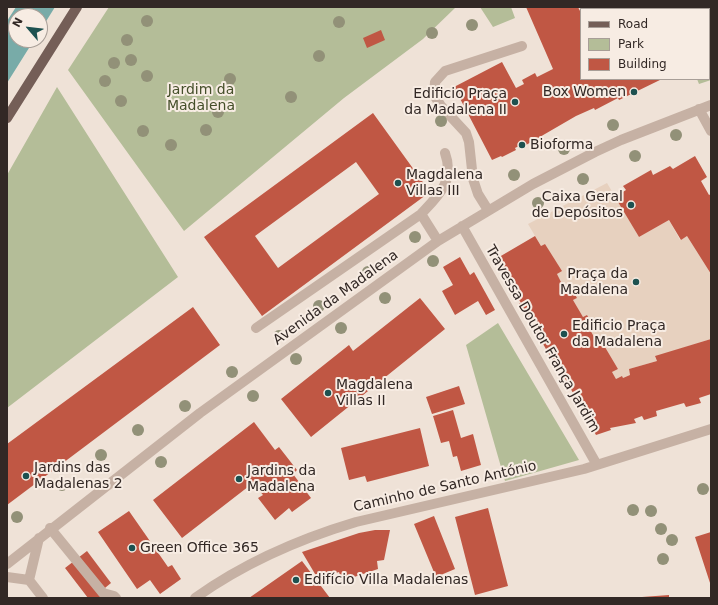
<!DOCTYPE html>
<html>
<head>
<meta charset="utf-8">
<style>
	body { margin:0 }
	#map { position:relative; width:718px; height:605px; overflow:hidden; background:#efe2d7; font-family:"DejaVu Sans",sans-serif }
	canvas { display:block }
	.frame { position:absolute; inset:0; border:8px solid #322825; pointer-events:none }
	.legend { position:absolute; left:580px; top:8px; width:130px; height:72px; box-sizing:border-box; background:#f7ece3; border:1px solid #a89e97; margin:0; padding:5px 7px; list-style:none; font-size:12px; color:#322825 }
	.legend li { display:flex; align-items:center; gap:8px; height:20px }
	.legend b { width:20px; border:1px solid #a89e97 }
	.north { position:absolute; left:8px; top:8px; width:40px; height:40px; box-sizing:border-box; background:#f7ece3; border:1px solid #a89e97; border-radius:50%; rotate:298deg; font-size:11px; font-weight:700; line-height:16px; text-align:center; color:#322825 }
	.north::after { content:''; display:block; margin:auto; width:14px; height:18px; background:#1d5150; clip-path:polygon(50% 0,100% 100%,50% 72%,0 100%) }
</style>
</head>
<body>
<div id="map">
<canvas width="718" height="605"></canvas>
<div class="frame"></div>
<ul class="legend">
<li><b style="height:5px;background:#745e57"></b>Road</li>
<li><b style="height:11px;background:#b4bd98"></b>Park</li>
<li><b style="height:11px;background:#c05744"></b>Building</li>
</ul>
<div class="north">N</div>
</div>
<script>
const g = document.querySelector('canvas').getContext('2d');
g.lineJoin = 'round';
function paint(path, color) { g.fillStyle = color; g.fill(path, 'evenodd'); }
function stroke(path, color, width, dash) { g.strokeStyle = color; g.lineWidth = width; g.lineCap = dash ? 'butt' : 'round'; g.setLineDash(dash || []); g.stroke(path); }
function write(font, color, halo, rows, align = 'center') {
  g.font = font + ' "DejaVu Sans",sans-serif'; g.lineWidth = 4; g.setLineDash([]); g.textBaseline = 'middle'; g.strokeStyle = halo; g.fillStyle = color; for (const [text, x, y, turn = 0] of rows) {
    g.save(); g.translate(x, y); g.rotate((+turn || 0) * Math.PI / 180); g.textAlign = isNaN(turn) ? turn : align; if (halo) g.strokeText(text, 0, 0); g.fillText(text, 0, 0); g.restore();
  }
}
paint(new Path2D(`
	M109 7H456L423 39 344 98 184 231 68 70Z
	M480 7H511L515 18 493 27Z
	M671 7H711V80L699 84 697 79H709V9H672Z
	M57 87 178 277 7 408V175Z
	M498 323 579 460 505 481 466 345Z`), '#b4bd98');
paint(new Path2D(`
	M607 183 639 237 669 220 680 240 687 236 711 274V339L655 357 657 361 629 369 630 375 623 378 622 376 616 379 612 372 618 369 602 342 598 344 589 328 593 326 587 315 583 317 573 300 577 298 571 287 565 290 557 274 561 271 545 244 541 246 528 224Z`), '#e7d1bf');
paint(new Path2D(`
	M16 7H55L40 31V16H16V40H34L7 83V21Z`), '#78aba8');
paint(new Path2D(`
	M526 7H578L581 13V79H662L619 100 618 98 595 110 594 108 576 116 526 145 525 143 515 148 516 150 502 157 501 156 492 160 454 87 502 62 516 88 524 84 522 80 535 73 537 77 553 69Z
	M381 30 385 40 367 48 363 38Z
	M373 113 430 192 262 316 204 237ZM356 162 379 194 278 268 255 236Z
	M695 156 707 177 701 181 709 195 711 194V274L687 236 681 240 669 220 639 237 615 197 626 190 623 186 651 170 653 175 670 166 673 169Z
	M535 236 541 246 545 244 562 271 557 274 565 290 571 287 577 298 573 300 583 317 587 315 593 326 589 328 598 344 602 342 618 369 612 372 616 379 622 376 623 378 630 375 629 369 657 361 655 356 711 339V394L699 398 701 403 686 407 684 403 656 411 657 416 644 420 642 416 634 419 636 423 610 428 611 430 596 435 555 360 553 361 519 303H521L494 260Z
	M460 257 470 275 474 272 495 310 486 315 478 301 455 315 442 291 453 285 443 267Z
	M420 298 445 329 311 437 281 399 349 345 353 351Z
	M193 307 220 345 7 505V444Z
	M459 386 465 404 432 414 426 397Z
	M453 410 461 438 473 434 481 465 461 471 457 456 453 457 449 441 441 443 433 416Z
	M254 422 275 450 279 447 297 470 293 474 311 498 292 512 289 508 275 520 258 498 263 495 253 483 182 538 153 500Z
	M420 428 429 466 367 482 365 476 349 480 341 448Z
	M488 508 508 586 475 595 455 517Z
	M129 511 168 567 172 565 181 579 160 594 150 580 137 589 98 532Z
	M434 516 455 569 436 577 414 524Z
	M375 530H390L384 560 377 561 378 569 342 581 339 572 318 579 302 552 359 533Z
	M711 532V586L695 537Z
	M87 551 111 583 100 592 104 598H88L65 568Z
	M302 561 330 598H249Z
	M669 595V598H642V597Z`), '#c05744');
stroke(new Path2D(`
	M699 109 711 131
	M488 210 478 194 473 179 469 142 466 133 441 106 434 95 435 82 445 71 522 46
	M421 214 438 241
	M462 226 597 465
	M256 328 421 214C439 195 455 181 445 153
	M50 528 103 593 114 596 116 598
	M39 538 29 580 43 598
	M7 564 200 413 438 241 533 184 595 152 621 140 711 105
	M7 577 29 580
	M195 598C244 563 299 539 356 522L584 469 711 429`), '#c6b1a4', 10);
stroke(new Path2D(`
	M7 118 77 7`), '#745e57', 10);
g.fillStyle = '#929178';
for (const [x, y] of [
	[147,21],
	[339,22],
	[472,25],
	[432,33],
	[127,40],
	[319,56],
	[131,60],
	[114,63],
	[147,76],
	[230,79],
	[105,81],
	[291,97],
	[121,101],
	[218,112],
	[441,121],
	[613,125],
	[206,130],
	[143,131],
	[676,135],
	[171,145],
	[564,149],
	[635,156],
	[514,175],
	[583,179],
	[538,203],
	[415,237],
	[433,261],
	[368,272],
	[385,298],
	[319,306],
	[341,328],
	[279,336],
	[296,359],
	[232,372],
	[253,396],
	[185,406],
	[138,430],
	[101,455],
	[161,462],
	[62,485],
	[703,489],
	[633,510],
	[651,511],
	[17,517],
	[661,529],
	[672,540],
	[663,559]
]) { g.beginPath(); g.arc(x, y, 6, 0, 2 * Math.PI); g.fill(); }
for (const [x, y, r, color] of [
	[634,92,4,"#1d5150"],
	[515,102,4,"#1d5150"],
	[522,145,4,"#1d5150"],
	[398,183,4,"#1d5150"],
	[631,205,4,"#1d5150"],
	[636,282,4,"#1d5150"],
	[564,334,4,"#1d5150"],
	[328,393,4,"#1d5150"],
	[26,476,4,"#1d5150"],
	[239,479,4,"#1d5150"],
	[132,548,4,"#1d5150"],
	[296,580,4,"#1d5150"]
]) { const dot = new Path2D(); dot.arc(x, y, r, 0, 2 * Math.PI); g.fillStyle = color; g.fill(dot); stroke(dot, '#f7ece3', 1.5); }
write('14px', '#454f2a', '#f7ece3', [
	["Jardim da",201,90],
	["Madalena",201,106]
]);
write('14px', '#322825', '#f7ece3', [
	["Box Women",626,92,"right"],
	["Edificio Praça",507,94,"right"],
	["da Madalena II",507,110,"right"],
	["Bioforma",530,145],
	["Magdalena",406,175],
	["Villas III",406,191],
	["Caixa Geral",623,197,"right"],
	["de Depósitos",623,213,"right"],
	["Praça da",628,274,"right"],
	["Madalena",628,290,"right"],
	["Edificio Praça",572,326],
	["da Madalena",572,342],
	["Magdalena",336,385],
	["Villas II",336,401],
	["Jardins das",34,468],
	["Madalenas 2",34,484],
	["Jardins da",247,471],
	["Madalena",247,487],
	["Green Office 365",140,548],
	["Edifício Villa Madalenas",304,580]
], 'left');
write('14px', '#322825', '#f7ece3', [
	["Avenida da Madalena",336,298,-36],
	["Travessa Doutor França Jardim",542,339,60],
	["Caminho de Santo António",445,487,-13]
]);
</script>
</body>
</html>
